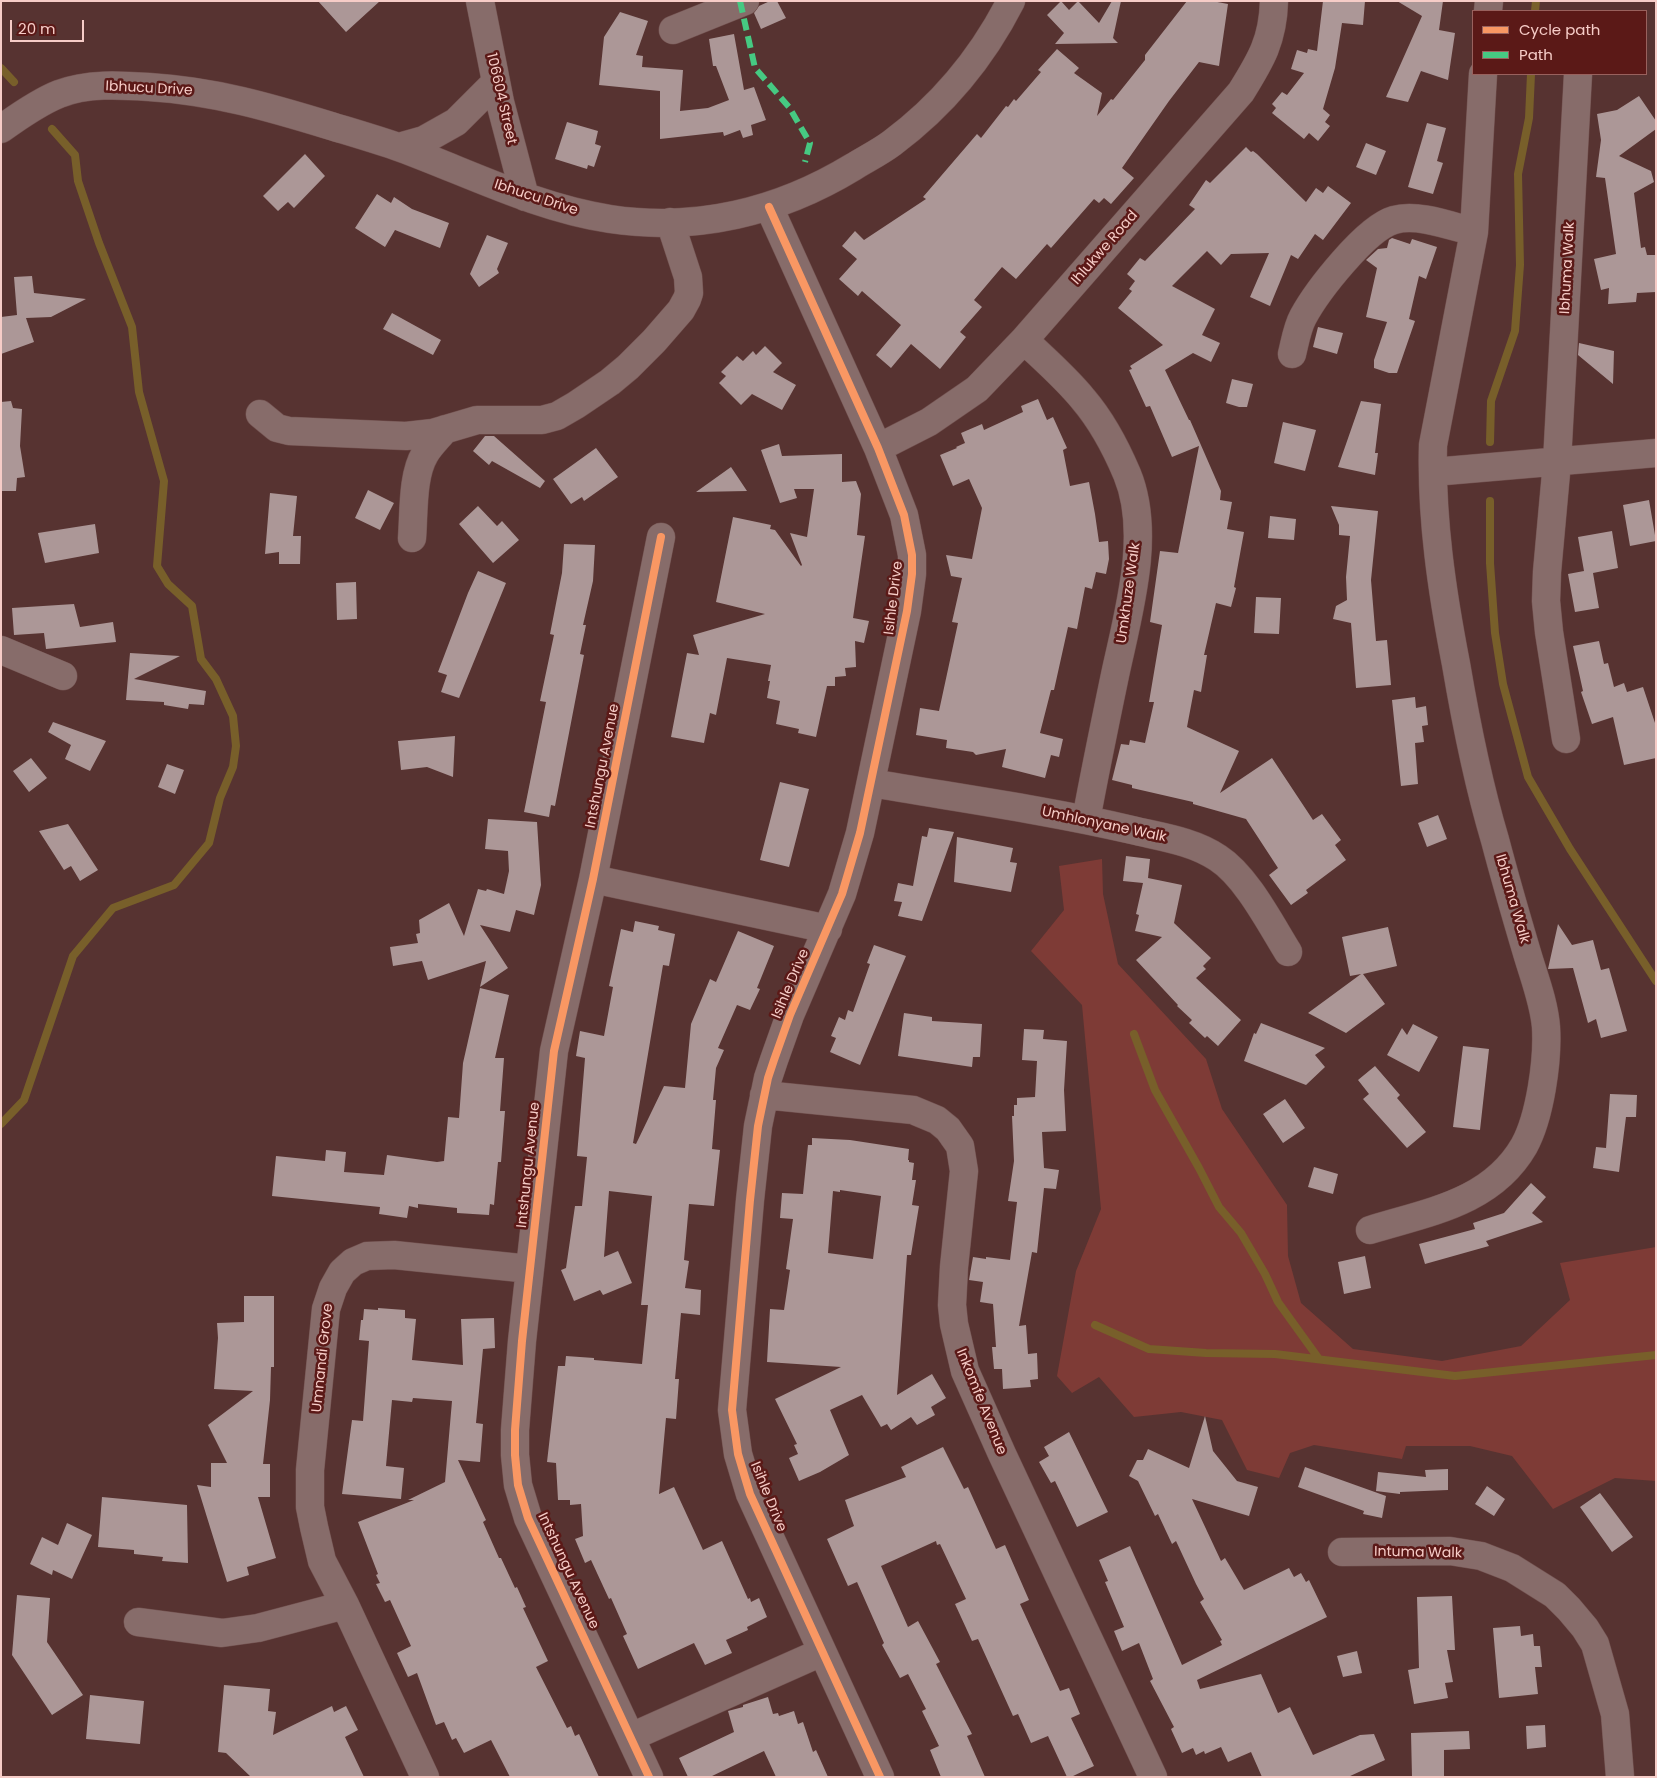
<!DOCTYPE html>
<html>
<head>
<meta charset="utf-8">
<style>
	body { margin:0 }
	#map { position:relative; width:1657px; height:1778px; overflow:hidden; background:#573331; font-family:Poppins,sans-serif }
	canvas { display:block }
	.frame { position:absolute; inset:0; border:2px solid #f6ccc7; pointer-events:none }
	.legend { position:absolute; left:1472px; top:10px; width:175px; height:65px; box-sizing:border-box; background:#5b1917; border:1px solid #99615d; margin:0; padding:6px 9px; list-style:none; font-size:15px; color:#f6ccc7 }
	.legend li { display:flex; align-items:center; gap:10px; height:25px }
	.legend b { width:25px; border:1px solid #99615d }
	.scale { position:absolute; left:10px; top:20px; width:74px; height:22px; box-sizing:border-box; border:2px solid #f6ccc7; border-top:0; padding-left:6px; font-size:15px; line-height:18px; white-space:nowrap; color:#f6ccc7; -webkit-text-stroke:4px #5b1917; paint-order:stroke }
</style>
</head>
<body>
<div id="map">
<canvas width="1657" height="1778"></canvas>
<div class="frame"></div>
<ul class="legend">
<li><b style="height:6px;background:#f99763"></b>Cycle path</li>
<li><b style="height:6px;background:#46c982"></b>Path</li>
</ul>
<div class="scale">20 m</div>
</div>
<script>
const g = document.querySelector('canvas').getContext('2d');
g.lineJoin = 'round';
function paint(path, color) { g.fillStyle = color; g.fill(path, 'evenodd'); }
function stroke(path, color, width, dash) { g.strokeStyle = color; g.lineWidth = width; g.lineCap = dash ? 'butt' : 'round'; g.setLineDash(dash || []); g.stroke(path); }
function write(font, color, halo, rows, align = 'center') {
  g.font = font + ' Poppins,sans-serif'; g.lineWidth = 5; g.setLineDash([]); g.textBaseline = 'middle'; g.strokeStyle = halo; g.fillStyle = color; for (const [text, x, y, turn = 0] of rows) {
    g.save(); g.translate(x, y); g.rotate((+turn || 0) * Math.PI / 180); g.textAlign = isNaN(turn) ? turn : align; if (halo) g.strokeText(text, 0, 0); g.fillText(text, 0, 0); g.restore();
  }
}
paint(new Path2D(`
	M1102 859 1103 894 1118 964 1206 1059 1222 1109 1287 1205 1288 1256 1301 1303 1353 1349 1442 1361 1521 1346 1570 1300 1560 1263 1656 1247V1481L1615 1478 1553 1509 1512 1456 1470 1446H1406L1402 1459 1314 1445 1290 1453 1279 1478 1247 1470 1222 1420 1181 1412 1134 1417 1099 1377 1072 1393 1057 1376 1076 1271 1101 1209 1082 1005 1031 951 1064 910 1059 866Z`), '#7e3b36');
stroke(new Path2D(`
	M1535 11 1536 1
	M1 68 14 82
	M1490 442 1491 401 1515 331 1520 265 1518 174 1529 118 1531 74
	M1490 501V563L1495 633 1503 684 1528 777 1570 849 1656 981
	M1134 1034 1155 1090 1199 1168 1219 1207 1241 1233 1265 1274 1278 1302 1319 1359
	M1 1124 24 1100 73 956 113 908 174 885 209 843 220 798 233 767 236 746 233 716 216 679 201 659 192 606 168 584 157 566 164 481 139 392 132 327 99 243 78 181 75 155 52 129
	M1095 1325 1149 1349 1206 1353 1275 1354 1455 1376 1656 1355`), '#785f2a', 8);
paint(new Path2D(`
	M318 1H380L346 32Z
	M770 1H777L786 18 761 29 754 13 759 6Z
	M1061 1 1069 10 1078 1 1099 23 1112 1H1121L1113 38 1118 43 1055 44 1064 33 1047 15Z
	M1187 1H1212L1228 4 1219 66 1199 62 1169 101 1122 168 1134 178 1111 204 1104 198 1099 203 1094 199 1051 248 1047 244 1016 279 1002 267 974 300 982 307 960 332 966 337 940 369 911 344 891 368 876 355 901 325 862 291 858 296 839 279 857 259 842 246 855 231 864 240 926 199 923 197 977 134 981 138 1006 106 1008 107 1014 99 1016 101 1041 72 1038 70 1057 49 1079 68 1074 73 1102 93 1097 116 1111 99 1113 100 1145 60V55Z
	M1323 1H1365L1363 25 1342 23 1335 68 1323 109 1330 115 1325 122 1330 126 1318 141 1309 133 1304 139 1272 113 1276 108 1272 104 1282 92 1287 95 1304 73 1291 69 1297 50 1307 53 1308 49 1317 51Z
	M1397 1H1443L1439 30 1455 33 1448 80 1421 71 1408 102 1386 97 1422 16Z
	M620 12 648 21 636 55 643 56 642 67 683 70 680 111 708 108 729 100 716 66H713L709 39 734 34 744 90 754 87 766 120 751 125 753 135 743 138 740 130 724 136 723 132 660 139V91L599 85 604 37Z
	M1639 96 1656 121V129L1619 156 1651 171 1654 182 1634 193 1641 248 1645 247 1647 255H1656V292L1637 293 1636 302 1608 304 1609 288 1601 290 1594 259 1616 254 1605 178 1596 177 1601 140 1597 114 1617 110Z
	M567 122 598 131 595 144 601 146 594 167 588 165 587 169 555 159Z
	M1427 123 1446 128 1437 161 1443 163 1433 194 1408 187Z
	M1366 143 1386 151 1376 175 1356 167Z
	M1246 147 1251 152 1253 151 1257 154 1306 202 1316 188 1323 193 1328 186 1351 203 1323 240 1315 234 1298 259 1291 255 1270 306 1250 297 1269 253 1231 254 1221 265 1207 251 1172 286 1215 309 1202 335 1220 343 1211 362 1193 353 1165 370 1189 420H1190L1221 491 1220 500 1232 502 1227 529 1244 532 1234 587 1236 588 1231 607 1216 603 1204 655H1207L1201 692 1194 690 1187 727 1239 751 1220 793 1272 758 1313 820 1322 814 1341 840 1335 845 1346 860 1306 890 1308 893 1291 905 1269 875 1278 868 1246 819 1193 804V802L1132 788V785L1112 780 1121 744 1129 745 1130 740 1145 743 1154 702H1149L1162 625 1150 622 1160 551 1178 553 1199 446 1172 457 1150 406 1146 407 1129 370 1132 369 1130 366 1163 345 1118 308 1132 291 1129 289 1135 281 1127 274 1140 258 1145 261 1195 209 1189 205 1206 180 1210 183Z
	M305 154 325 176 294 208 288 202 278 211 263 196Z
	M377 194 391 203 394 197 412 209 449 223 440 248 395 230 385 247 355 228Z
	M487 235 508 243 497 269 499 273 479 287 470 274Z
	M1392 238 1410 244 1412 239 1437 247 1426 279 1419 276 1409 319 1415 321 1397 373H1389L1374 368V360L1387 322 1366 317 1377 268 1366 260 1378 249 1387 248 1389 240Z
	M32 276 34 293 86 299 51 317 26 318 34 342 1 354V317L17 315 14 277Z
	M392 313 441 340 433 355 383 329Z
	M1318 327 1343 333 1337 354 1313 347Z
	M1579 343 1614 351 1613 384 1578 355Z
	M765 346 782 363 773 372 796 385 782 410 752 394 741 405 719 383 726 376 721 372 737 356 743 361 753 351 756 355Z
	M1232 379 1253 384 1247 407H1239L1226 403Z
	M1038 399 1047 420 1053 417 1067 448 1063 450 1070 486 1089 482 1095 514 1099 542 1108 541 1109 559 1106 574 1096 572 1092 589 1085 587 1077 629 1068 627 1054 690H1051L1040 733 1063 739 1059 757 1051 755 1045 778 1002 767 1006 749 976 755 973 752 946 748 947 740 916 735 920 708 939 711 958 623 952 622 962 578 951 576 946 555 972 559 982 508 969 479 953 486 940 455 957 448 956 447 965 443 961 433 982 424 984 430 1023 412 1021 406Z
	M11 401 13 408 22 409 20 446 25 477 17 478 16 491H1V402Z
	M1361 401 1381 404 1375 453H1378L1375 475 1338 467Z
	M1283 422 1316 430 1305 471 1274 463Z
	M485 436H494L545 481 540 488 492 461 489 465 473 451Z
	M779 444 782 456 842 454V482L856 481 861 494 857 535 865 536 853 618 869 621 864 643 855 641 856 667 845 668 846 676 835 677V686H827L816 737 798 733 799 729 776 724 780 701 767 698 770 681H768L771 665 727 658 716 715 710 713 704 743 671 737 687 653 699 655 693 635 765 614 716 602 733 517 771 525 770 529 775 530 801 566 802 565 790 533 807 537 814 489H794L797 498 780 503 761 450Z
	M596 448 618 477 584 501 582 497 571 504 553 479Z
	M731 467 747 491 696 492Z
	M368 490 394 503 380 530 355 518Z
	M270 493 297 496 293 536H301L300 564H279V552L265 554Z
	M1649 500 1656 541 1630 546 1623 505Z
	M478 506 497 526 502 521 519 540 493 563 459 524Z
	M1331 506 1378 511 1371 580 1376 641 1387 640 1391 685 1356 688 1351 623 1333 619 1336 606 1347 600 1346 577 1350 536 1339 535V525Z
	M1270 516 1296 519 1294 540 1268 538Z
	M95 524 99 553 45 563 38 533Z
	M1612 531 1618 568 1593 573 1599 608 1575 612 1568 574 1584 571 1578 537Z
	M564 544 595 545 593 581 583 625H586L580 654 584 655 555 806 551 805 549 817 524 812 546 702 540 701 554 635 550 634 562 573Z
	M478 571 506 583 459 698 441 692 447 675 438 672 468 593Z
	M356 582 357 619 337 620 336 583Z
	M1256 597 1281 598 1279 634 1254 633Z
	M74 604 80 627 113 622 116 642 46 649 44 633 14 635 12 608Z
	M1599 641 1604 664 1608 663 1614 687 1624 683 1627 692 1643 687 1656 726V758L1624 765 1613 717 1592 724 1581 692 1583 691 1573 646Z
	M130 653 180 656 134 679 206 691 204 705 189 704 188 709 164 705V702L126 700Z
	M1415 697 1416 708 1426 706 1428 725 1422 726 1424 742 1415 743 1418 784 1401 786 1392 700Z
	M53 722 106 741 90 771 65 759 71 745 48 732Z
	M455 736 453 777 427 767 401 770 398 741Z
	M31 758 47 778 29 792 13 771Z
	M167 764 184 770 175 794 158 787Z
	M780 782 809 789 789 867 760 860Z
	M1438 815 1447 839 1427 847 1418 823Z
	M488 819 537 822 541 885 534 915 516 910 510 932 480 925 508 968 480 987 486 961 428 980 422 961 393 966 390 947 418 943 416 934 420 933 419 920 449 903 464 936 478 889 486 891 487 889 504 894 509 871 508 851 485 849Z
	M68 824 98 870 80 881 71 866 64 870 39 831Z
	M929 828 954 832 922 921 898 916 902 902 894 901 898 883 913 886 922 836 927 837Z
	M957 837 1013 848 1010 862 1017 863 1011 892 954 882Z
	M1126 856 1150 859 1148 878 1182 885 1174 923 1211 958 1203 966 1206 969 1196 978 1241 1020 1218 1046 1207 1036 1205 1038 1189 1023 1192 1020 1177 1006 1178 1005 1136 960 1162 937 1135 931 1139 915 1136 914 1143 883 1123 881Z
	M635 921 659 926 658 930 675 934 669 966 663 965 633 1143 636 1144 664 1086 685 1088 691 1024 710 979 716 982 738 931 774 946 757 988 760 989 750 1010 737 1005 718 1048 724 1050 716 1068 713 1100H716L712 1149 720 1150 714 1206 689 1204 684 1260 689 1261 685 1288 701 1290 700 1315 681 1313 675 1379H679L676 1419 666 1418 659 1494 674 1487 703 1550 722 1541 748 1599 750 1598 751 1602 759 1598 767 1617 747 1627 748 1630 726 1640 732 1653 705 1665 694 1643 638 1669 623 1636 627 1634 611 1598 609 1599 591 1560 585 1563 575 1539 583 1536 581 1504 570 1505V1500H558L556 1463 547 1462 558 1366H565L566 1356 594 1358V1360L642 1364 648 1305H641L652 1196 609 1191 604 1257 618 1251 632 1283 603 1295 600 1290 574 1301 561 1270 566 1268 575 1206H582L587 1157 577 1156 585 1058 576 1056 580 1031 604 1036 613 987 609 986 621 929 633 932Z
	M1558 924 1572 945 1593 940 1601 970 1609 968 1627 1031 1601 1038 1596 1019 1588 1023 1573 968 1548 969Z
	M1388 927 1397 966 1363 974 1385 1004 1346 1033 1308 1013 1361 974 1350 976 1342 937Z
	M874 945 906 956 860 1065 830 1052 836 1038 831 1036 839 1017 845 1020 848 1010 853 1012 870 964 867 963Z
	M480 988 509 995 495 1058H504L500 1111H505L501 1162H498L494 1205 490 1204 489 1215 457 1213V1208L418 1204V1208L409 1206 407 1218 379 1214 380 1207 272 1196 276 1156 325 1161 326 1150 346 1152 344 1172 384 1175 387 1155 437 1162 444 1161 448 1117 459 1118 463 1063Z
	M904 1013 932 1017V1021L982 1024 980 1057H973L972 1067 898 1056Z
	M1261 1023 1325 1048 1315 1055 1325 1067 1306 1085 1244 1061 1254 1033 1256 1034Z
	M1413 1024 1438 1037 1419 1072 1387 1055 1402 1028 1407 1035Z
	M1024 1029 1044 1030 1043 1039 1067 1041 1064 1090 1066 1131 1042 1132 1044 1168 1059 1170 1056 1189 1044 1188 1037 1253 1032 1252 1019 1326 1026 1325 1028 1354 1037 1353 1038 1379 1030 1380 1031 1387 1003 1389 1002 1369H994L992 1347H996L993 1304 980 1302 983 1282 969 1280 973 1257 986 1259V1257L1010 1260 1017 1202 1008 1201 1014 1161 1012 1116H1014V1105H1017V1098L1035 1097 1037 1061 1022 1060Z
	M1463 1046 1489 1049 1480 1130 1453 1127Z
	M1375 1066 1400 1095 1397 1098 1426 1132 1407 1148 1363 1099 1369 1094 1358 1080Z
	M1610 1094 1637 1095 1636 1117H1626L1619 1172 1593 1168 1596 1147 1606 1148Z
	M1285 1099 1305 1128 1283 1143 1263 1114Z
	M812 1138 850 1140 909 1149 908 1160H909V1162L914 1163 912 1180H916L912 1205 919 1206 911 1255H907L897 1395 932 1374 946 1398 931 1407 935 1415 917 1425 911 1417 891 1430 887 1424 881 1427 862 1395 830 1410 849 1455 820 1472 799 1481 789 1458 798 1454 794 1445 797 1444 775 1399 841 1367 767 1362 770 1309 784 1310 790 1270 786 1269 793 1219 780 1218 782 1193 803 1194 808 1145H812ZM840 1190 881 1196 873 1259 828 1253 833 1191 840 1192Z
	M1314 1167 1338 1174 1333 1194 1308 1187Z
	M1531 1183 1546 1197 1532 1213 1543 1222 1486 1241 1489 1246 1425 1264 1419 1244 1475 1229 1473 1223 1504 1213Z
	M1365 1256 1371 1288 1344 1294 1338 1262Z
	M244 1296H274V1367H271L270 1400 263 1464H270V1497H258L276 1558 247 1567 249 1575 227 1582 197 1485 211 1487V1463H227L208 1425 253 1391 214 1389 218 1338 217 1323 244 1322Z
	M378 1308 405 1310V1318L416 1319 412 1360 463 1365 461 1319 494 1318 495 1348 483 1349 476 1423 483 1424 480 1462 458 1460 486 1520 483 1522 499 1558H501L515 1588 517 1587 526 1607 523 1608 548 1661 536 1667 567 1728 571 1726 575 1736 579 1734 599 1777H510L491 1740 464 1753 456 1738 452 1740 444 1722 436 1725 417 1673 408 1677 397 1653 411 1646 390 1600 385 1602 376 1584 380 1583 376 1575 378 1574 358 1522 414 1500H408L445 1482 452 1401 413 1398 412 1402 392 1400 386 1466 404 1468 401 1499 342 1494 352 1420 363 1421 369 1341 359 1340 361 1320H363L364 1309 378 1310Z
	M1205 1416 1213 1451 1237 1481 1258 1487 1249 1516 1192 1499 1221 1561 1225 1558 1244 1590 1289 1568 1294 1577 1301 1573 1306 1582 1309 1580 1327 1617 1197 1680 1200 1689 1261 1674 1278 1713 1290 1707 1313 1755 1360 1735 1374 1734 1385 1760 1348 1777H1262L1251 1752 1228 1762 1221 1747 1205 1754 1204 1751 1196 1755 1193 1748 1182 1753 1171 1729 1174 1727 1150 1681 1153 1679 1139 1643 1122 1651 1114 1631 1124 1627 1105 1582 1108 1581 1099 1560 1130 1546 1182 1665 1222 1645 1220 1641 1222 1640 1200 1602 1204 1599 1196 1584 1176 1541 1172 1544 1158 1514 1155 1516 1138 1481 1129 1476 1137 1460H1143L1148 1449 1189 1468Z
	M1069 1432 1108 1512 1077 1527 1055 1481 1051 1483 1039 1462 1049 1456 1044 1447Z
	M943 1447 964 1489 968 1487 996 1549 1005 1545 1029 1600 1020 1604 1060 1691 1069 1688 1080 1714 1071 1718 1094 1766 1071 1777H1067L1048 1736 1031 1743 1018 1714 1013 1716 978 1639 972 1641 955 1604 966 1599 940 1544 937 1545 936 1541 881 1566 908 1627 918 1621 940 1662 936 1664 972 1734 967 1736 985 1777H941L930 1750 939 1746 922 1711 926 1709 908 1674 900 1678 882 1645 884 1643 857 1582 848 1586 827 1539 854 1526 845 1500 906 1477 901 1467Z
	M1305 1467 1386 1496 1382 1518 1363 1514 1364 1511 1298 1487Z
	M1448 1469V1490L1400 1492V1494L1376 1491 1378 1472 1426 1477 1425 1470Z
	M1487 1486 1505 1499 1494 1516 1475 1504Z
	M1600 1493 1633 1537 1612 1552 1580 1507Z
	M102 1497 187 1505 188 1563 162 1561 163 1557 134 1554V1550L98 1547Z
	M67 1523 92 1535 72 1579 53 1570 52 1575 30 1564 42 1537 58 1545Z
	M17 1595 50 1598 47 1642 83 1695 52 1715 12 1655Z
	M1452 1596 1455 1650H1447L1453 1682 1445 1683 1448 1698 1414 1704 1408 1670 1419 1668 1417 1597Z
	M1520 1626 1521 1636 1533 1634 1534 1646H1540L1542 1667H1535L1538 1694 1499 1698 1493 1628Z
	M1357 1651 1362 1673 1343 1677 1337 1656Z
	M224 1685 270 1689 268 1711 276 1712 273 1735 332 1706 334 1712 346 1706 358 1730 345 1737 364 1777H251L226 1753 218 1752Z
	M90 1695 144 1701 140 1744 86 1739Z
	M768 1697 773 1714 778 1713 779 1716 794 1711 798 1724 803 1722 813 1752 816 1750 828 1777H776L764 1751 710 1777H688L679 1758 734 1732 728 1711 743 1707V1705Z
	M1545 1725 1546 1747 1527 1749 1526 1726Z
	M1469 1731 1470 1749 1444 1750V1777H1412L1411 1733Z`), '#ac9797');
const minor = new Path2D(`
	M480 1 500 102 525 197
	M1488 11 1489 1
	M673 30 745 1
	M1 129C19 116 39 102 59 94 87 83 120 85 149 87 214 91 269 107 331 126 354 133 378 140 401 148 469 173 537 208 610 219 696 232 779 212 853 167 866 159 880 152 892 143 943 105 982 58 1011 1
	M399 147 424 140 456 122 496 82
	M769 207 878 448 904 515 912 555V574L907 611 860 833 842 894 790 1015 774 1060 768 1078 758 1126 750 1200 732 1410 738 1454 750 1494 880 1777
	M1024 340C1044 359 1066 378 1083 399 1101 420 1116 448 1127 474 1152 534 1128 614 1115 675 1105 723 1095 771 1086 820
	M1292 354C1295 342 1297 328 1303 317 1317 291 1366 228 1394 220 1417 213 1451 226 1474 232
	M260 414 277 428 289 431 406 436 433 433 477 420H542L557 416 576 405 610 382 628 367 654 341 681 310 687 299 689 293 688 277 670 222
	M878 448 929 422 977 389 1024 340 1241 92C1261 60 1273 40 1274 1
	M1433 472 1656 453
	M412 538C414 513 412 475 425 454 430 445 439 437 445 429
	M1 650 63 676
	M1566 739 1549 632 1546 601 1547 572 1557 462 1578 74
	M871 783C958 798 1046 810 1132 830 1161 837 1193 841 1218 858 1246 876 1270 923 1288 952
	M593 879 828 929
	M764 1095 913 1110 937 1120 948 1129 960 1146 964 1171 954 1267 952 1305 954 1324 965 1371 1002 1454 1153 1777
	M1370 1230C1428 1212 1491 1203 1524 1146 1540 1117 1548 1061 1546 1027 1544 1002 1534 977 1527 953 1516 916 1505 878 1495 840 1478 783 1466 723 1456 664 1442 592 1431 518 1433 445L1474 232 1483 74
	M1342 1552 1450 1551 1481 1556 1512 1568 1555 1595 1569 1609 1585 1628 1595 1644 1615 1714 1620 1777
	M138 1622 222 1633 258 1628 345 1605
	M631 1737 822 1652
	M425 1777 345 1605 322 1561 314 1527 310 1507V1470L326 1309 333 1288 342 1272 353 1262 367 1256 394 1255 530 1269
	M649 1777 528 1518 518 1485 515 1455V1430L522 1341 554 1051 593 879 661 537`);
stroke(minor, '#72514f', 29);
stroke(minor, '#876c6a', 28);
stroke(new Path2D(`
	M740 1 755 68 789 107 810 143 805 162`), '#46c982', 6, [12, 6]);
stroke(new Path2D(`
	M769 207 878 448 904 515 912 555V574L907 611 860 833 842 894 790 1015 774 1060 768 1078 758 1126 750 1200 732 1410 738 1454 750 1494 880 1777
	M649 1777 528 1518 518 1485 515 1455V1430L522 1341 554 1051 593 879 661 537`), '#f99763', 8);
write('14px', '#f6ccc7', '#5b1917', [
	["Ibhucu Drive",149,89,3],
	["106604 Street",501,99,77],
	["Ibhucu Drive",536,198,18],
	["Ihlukwe Road",1105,248,-49],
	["Ibhuma Walk",1568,268,-87],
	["Umkhuze Walk",1129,593,-82],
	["Isihle Drive",894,598,-83],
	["Intshungu Avenue",603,766,-79],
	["Umhlonyane Walk",1104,825,12],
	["Ibhuma Walk",1512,899,74],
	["Isihle Drive",791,984,-67],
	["Intshungu Avenue",529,1165,-84],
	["Umnandi Grove",323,1358,-84],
	["Inkomfe Avenue",981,1402,68],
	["Isihle Drive",768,1497,68],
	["Intuma Walk",1418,1553,1],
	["Intshungu Avenue",568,1571,65]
]);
</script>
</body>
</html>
